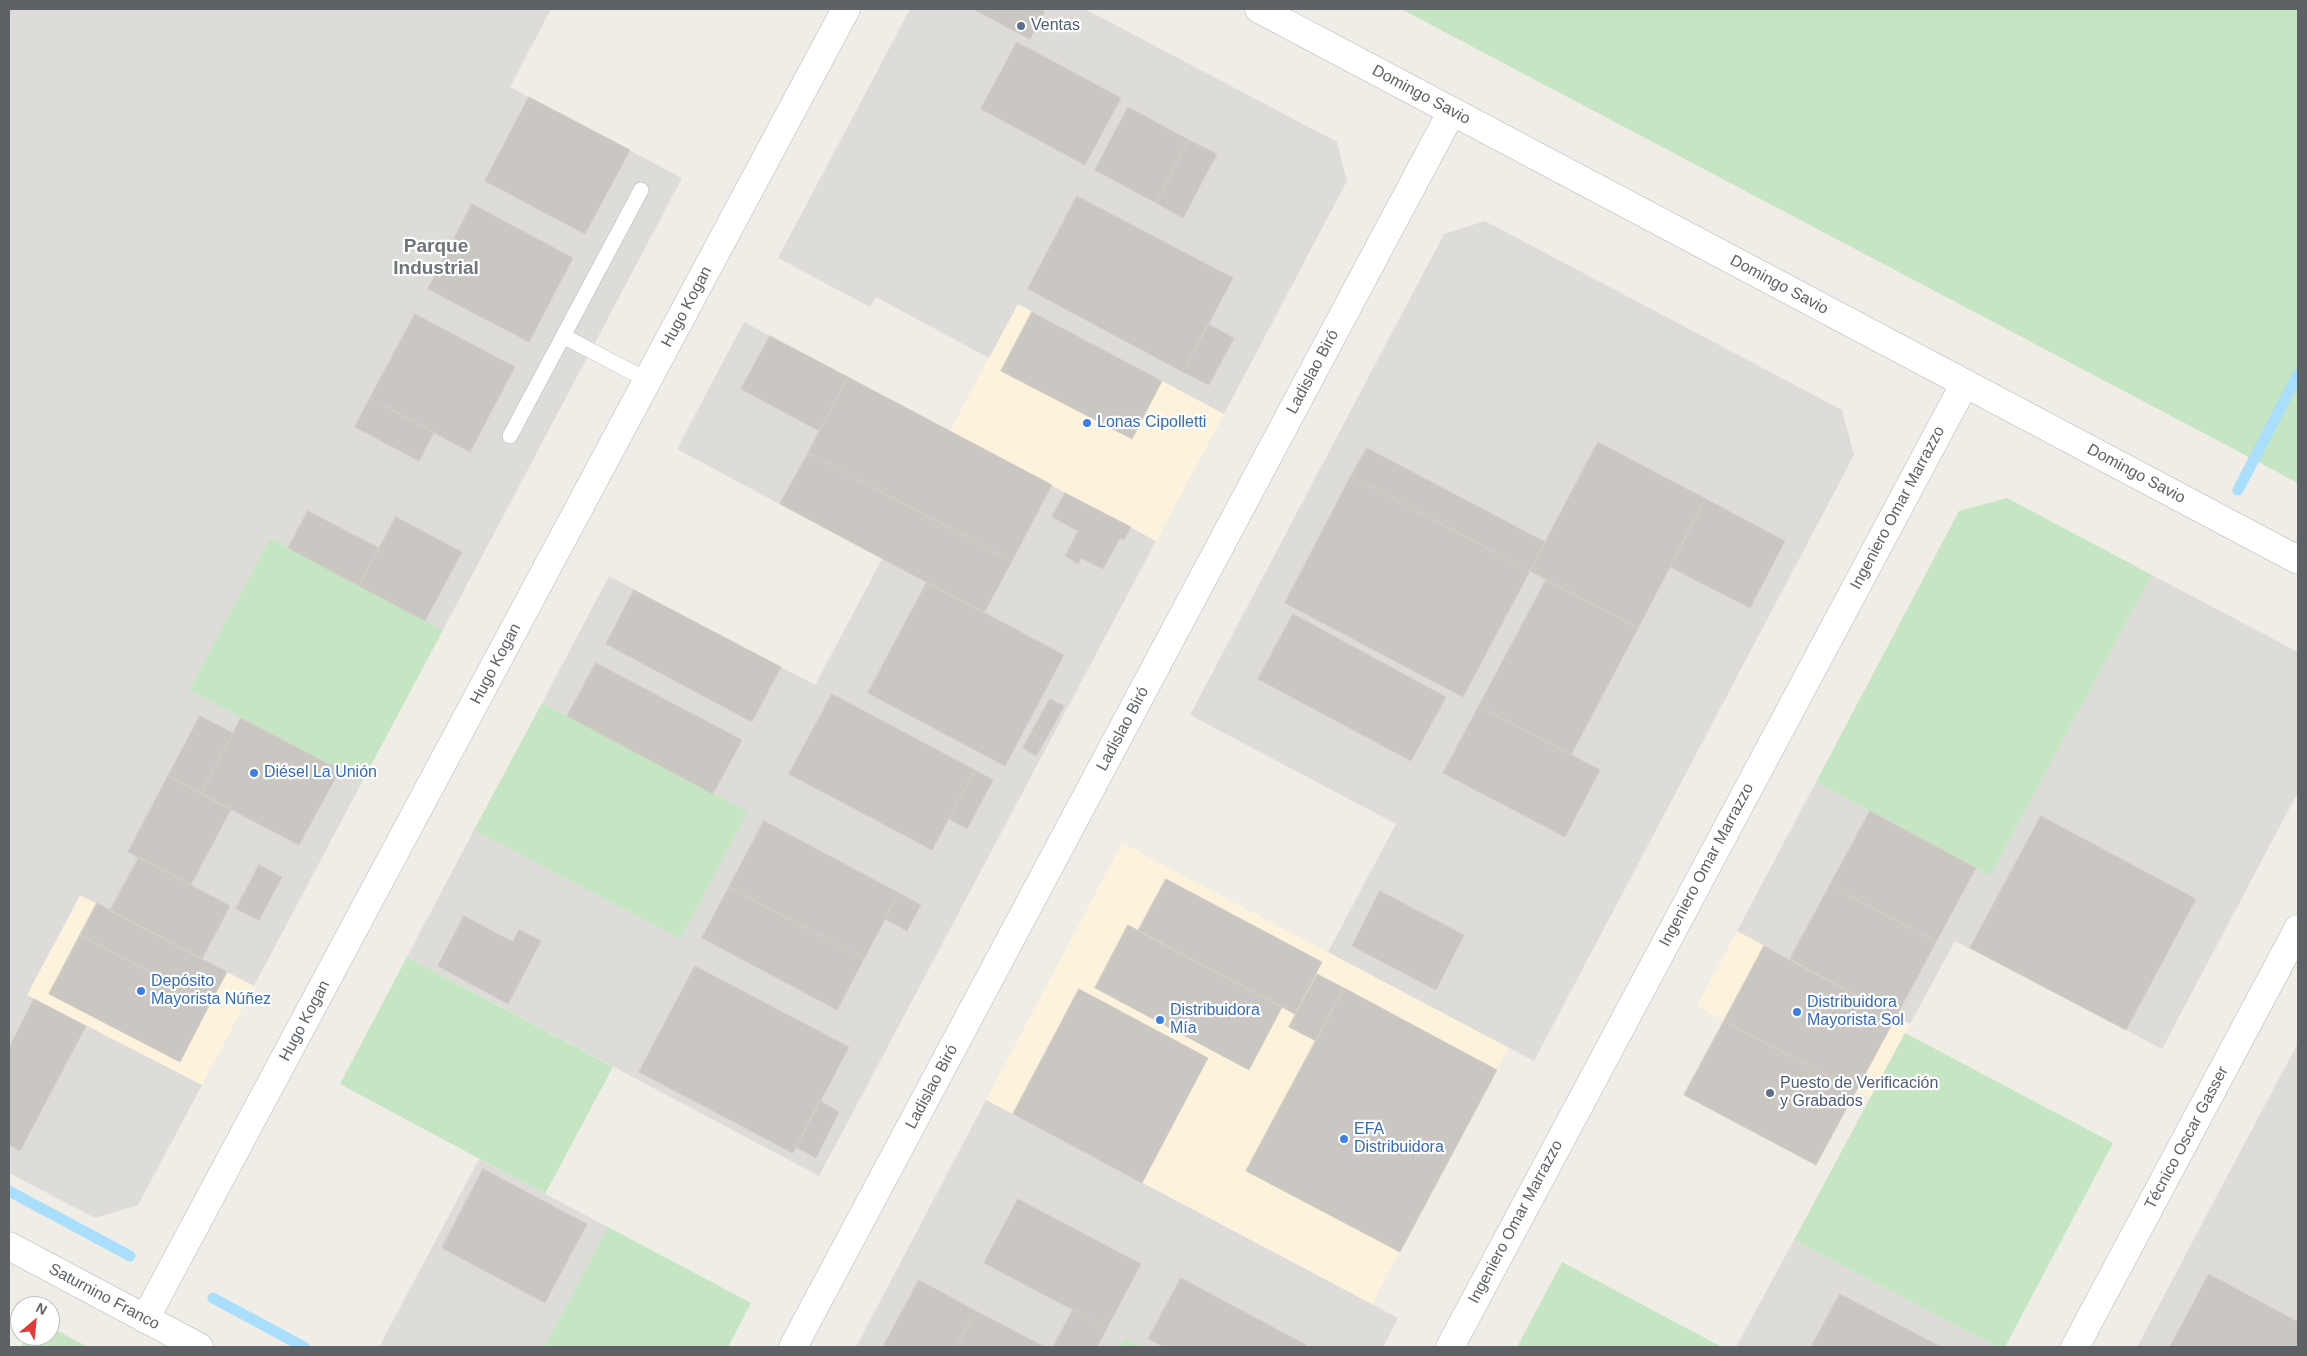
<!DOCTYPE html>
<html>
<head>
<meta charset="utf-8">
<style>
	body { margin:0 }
	#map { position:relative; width:2307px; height:1356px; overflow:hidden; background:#efede6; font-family:Arial,sans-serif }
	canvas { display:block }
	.frame { position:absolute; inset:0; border:10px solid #5d6266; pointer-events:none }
	.north { position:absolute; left:10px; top:1296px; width:50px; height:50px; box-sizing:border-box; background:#fff; border:1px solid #bec0c2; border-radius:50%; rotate:28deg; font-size:14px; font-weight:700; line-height:20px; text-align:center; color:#5d6266 }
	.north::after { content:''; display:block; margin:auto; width:18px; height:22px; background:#e43937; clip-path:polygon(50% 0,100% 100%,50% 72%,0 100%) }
</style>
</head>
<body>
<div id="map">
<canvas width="2307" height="1356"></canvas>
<div class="frame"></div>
<div class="north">N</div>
</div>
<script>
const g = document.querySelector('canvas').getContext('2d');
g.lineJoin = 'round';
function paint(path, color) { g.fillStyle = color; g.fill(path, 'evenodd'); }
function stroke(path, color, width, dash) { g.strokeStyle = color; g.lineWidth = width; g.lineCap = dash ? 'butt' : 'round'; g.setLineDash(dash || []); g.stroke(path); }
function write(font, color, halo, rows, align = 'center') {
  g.font = font + ' Arial,sans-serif'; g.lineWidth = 4.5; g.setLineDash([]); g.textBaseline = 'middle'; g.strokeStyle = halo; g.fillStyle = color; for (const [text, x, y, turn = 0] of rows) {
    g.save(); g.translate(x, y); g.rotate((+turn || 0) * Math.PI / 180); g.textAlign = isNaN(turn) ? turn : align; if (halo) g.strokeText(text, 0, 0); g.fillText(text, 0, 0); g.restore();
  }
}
paint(new Path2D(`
	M1017 304 1224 414 1156 541 950 431Z
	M1122 843 1508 1048 1372 1304 986 1100Z
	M81 895 254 986 202 1085 27 995Z
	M1737 931 1910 1024 1870 1098 1697 1006Z`), '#fdf3dd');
paint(new Path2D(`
	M9 9H551L510 87 682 178 443 630 270 538 189 690 362 782 254 986 80 895 27 995 202 1085 138 1205 95 1218 9 1173Z
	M910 9H1085L1337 142 1347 181 1224 414 1018 304 989 358 876 297 870 307 778 258Z
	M1485 221 1842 410 1854 455 1534 1061 1328 952 1396 824 1190 715 1444 234Z
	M744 322 1156 541 819 1176 407 957 474 830 680 939 747 813 542 703 609 576 815 685 882 559 677 449Z
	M2152 575 2298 652V792L2162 1049 1955 941 1910 1024 1737 931 1816 782 1990 876Z
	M2298 1043V1347H2137L2233 1165Z
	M986 1100 1398 1318 1383 1347H1142L1124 1338 1119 1347H856Z
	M479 1159 608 1227 544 1347H379Z
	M1794 1240 1997 1347H1736Z`), '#dedcd8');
paint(new Path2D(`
	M1401 9H2298V483Z
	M2007 498 2152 575 1990 876 1816 782 1959 511Z
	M270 538 443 630 362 782 189 690Z
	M542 703 748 812 680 939 474 830Z
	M407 957 613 1067 545 1194 340 1084Z
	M1905 1033 2113 1143 2005 1347H1997L1794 1240Z
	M608 1227 751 1303 728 1347H544Z
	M1562 1262 1722 1347H1517Z
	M50 1327 88 1347H21L27 1336H50Z
	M1124 1338 1142 1347H1119Z`), '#c6e6c3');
stroke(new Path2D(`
	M2238 490 2298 374
	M9 1191 130 1256
	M213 1298 304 1347`), '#a9defc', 11);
const building = new Path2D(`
	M973 9H1039L1045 12 1030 39Z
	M1017 42 1121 98 1085 165 981 109Z
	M529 97 630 150 585 234 485 181Z
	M1128 107 1189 140 1156 203 1095 170Z
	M1189 140 1217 154 1183 218 1156 203Z
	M1077 196 1233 278 1183 372 1028 289Z
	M472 204 573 258 529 342 428 289Z
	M1032 312 1162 381 1132 439 1001 371Z
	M415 314 515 367 470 452 370 398Z
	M1208 324 1234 338 1209 385 1183 372Z
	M770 336 848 377 819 431 741 389Z
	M848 377 1052 485 1012 561 808 453Z
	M370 398 434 432 419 461 355 427Z
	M1598 442 1706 499 1638 628 1530 571Z
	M1367 448 1545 542 1530 571 1351 476Z
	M808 453 1012 561 984 613 780 504Z
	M1351 476 1530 571 1463 697 1285 603Z
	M1065 493 1131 527 1124 540 1120 538 1103 569 1081 558 1078 564 1065 556 1078 531 1052 517Z
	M1706 499 1785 541 1750 608 1670 567Z
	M308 511 379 548 359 586 288 548Z
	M396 517 462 552 425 621 359 586Z
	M1546 580 1638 628 1571 755 1479 706Z
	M927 582 1064 655 1005 766 868 693Z
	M634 590 781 667 752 722 606 644Z
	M1293 614 1446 697 1411 761 1258 679Z
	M596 663 742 740 713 794 567 716Z
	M832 694 975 770 932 850 789 774Z
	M1050 699 1064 706 1045 741 1031 733Z
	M1479 706 1600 770 1565 837 1443 773Z
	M200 716 233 733 201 794 168 776Z
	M241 718 340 770 299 845 201 794Z
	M1031 733 1045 741 1036 756 1023 748Z
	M975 770 993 780 967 829 949 819Z
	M168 776 231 809 191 885 128 852Z
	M1870 811 1976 868 1936 942 1830 885Z
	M2041 816 2196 899 2126 1030 1970 948Z
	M764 821 899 893 864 959 729 887Z
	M139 857 230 906 202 959 110 911Z
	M259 865 282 877 259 920 236 909Z
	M1166 879 1322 962 1295 1014 1138 931Z
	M1830 885 1936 942 1896 1017 1790 959Z
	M729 887 864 959 837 1010 702 938Z
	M1380 891 1464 935 1436 990 1352 946Z
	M899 893 921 905 907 931 885 919Z
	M97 903 227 972 210 1004 80 935Z
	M464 916 513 942 519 929 541 941 508 1004 438 966Z
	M1128 925 1282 1007 1249 1070 1095 988Z
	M80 935 210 1004 180 1062 49 994Z
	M1764 946 1896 1017 1856 1091 1724 1021Z
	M695 966 849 1047 793 1153 639 1072Z
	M1317 974 1344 988 1316 1041 1289 1027Z
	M1344 988 1497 1070 1400 1252 1246 1171Z
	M1079 989 1208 1058 1142 1183 1013 1114Z
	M34 999 86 1026 20 1151 9 1145V1048Z
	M1724 1021 1856 1091 1816 1165 1684 1095Z
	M820 1101 839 1112 816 1158 796 1147Z
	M483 1169 587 1224 545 1303 442 1248Z
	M1018 1199 1141 1264 1107 1328 984 1263Z
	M2209 1274 2298 1322V1347H2170Z
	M1181 1278 1306 1345 1305 1347H1164L1148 1339Z
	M919 1280 976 1311 956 1347H883Z
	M1840 1294 1941 1347H1811Z
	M1073 1310 1107 1328 1097 1347H1053Z
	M976 1311 1045 1347H956Z`);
paint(building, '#cac7c3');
stroke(building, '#d4cec4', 1);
const lane = new Path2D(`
	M563 336 647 380
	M510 436 641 190`);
const street = new Path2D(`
	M145 1319 846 9
	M1450 1347 1965 383
	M2075 1347 2298 929`);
const secondary = new Path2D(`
	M1259 9 2298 560
	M9 1246 199 1347
	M793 1347 1452 111`);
stroke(lane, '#b3b6ba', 16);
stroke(street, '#b3b6ba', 29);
stroke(secondary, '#b2b6ba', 29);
stroke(lane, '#fff', 15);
stroke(street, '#fff', 28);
stroke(secondary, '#fff', 28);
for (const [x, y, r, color] of [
	[1021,26,5,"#5c6f8a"],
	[1087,423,5,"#3f7fe0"],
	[254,773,5,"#3f7fe0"],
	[141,991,5,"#3f7fe0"],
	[1797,1012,5,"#3f7fe0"],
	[1160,1020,5,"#3f7fe0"],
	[1770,1093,5,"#5c6f8a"],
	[1344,1139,5,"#3f7fe0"]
]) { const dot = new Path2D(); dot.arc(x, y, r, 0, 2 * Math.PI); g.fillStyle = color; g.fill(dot); stroke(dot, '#fff', 2); }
write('16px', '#4e5e75', '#fff', [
	["Ventas",1031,26],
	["Puesto de Verificación",1780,1084],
	["y Grabados",1780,1102]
], 'left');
write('16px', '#5d6266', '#fff', [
	["Domingo Savio",1421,95,28],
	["Domingo Savio",1779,285,28],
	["Hugo Kogan",687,307,-62],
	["Ladislao Biró",1313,372,-62],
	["Domingo Savio",2136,474,28],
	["Ingeniero Omar Marrazzo",1898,508,-62],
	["Hugo Kogan",496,664,-62],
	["Ladislao Biró",1123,729,-62],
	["Ingeniero Omar Marrazzo",1707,865,-62],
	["Hugo Kogan",305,1021,-62],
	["Ladislao Biró",932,1087,-62],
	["Técnico Oscar Gasser",2187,1138,-62],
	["Ingeniero Omar Marrazzo",1516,1222,-62],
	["Saturnino Franco",104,1297,28]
]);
write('16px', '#366cbe', '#fff', [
	["Lonas Cipolletti",1097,423],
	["Diésel La Unión",264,773],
	["Depósito",151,982],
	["Mayorista Núñez",151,1000],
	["Distribuidora",1807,1003],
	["Mayorista Sol",1807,1021],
	["Distribuidora",1170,1011],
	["Mía",1170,1029],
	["EFA",1354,1130],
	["Distribuidora",1354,1148]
], 'left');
write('bold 19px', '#6e7478', '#fff', [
	["Parque",436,247],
	["Industrial",436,269]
]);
</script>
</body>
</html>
